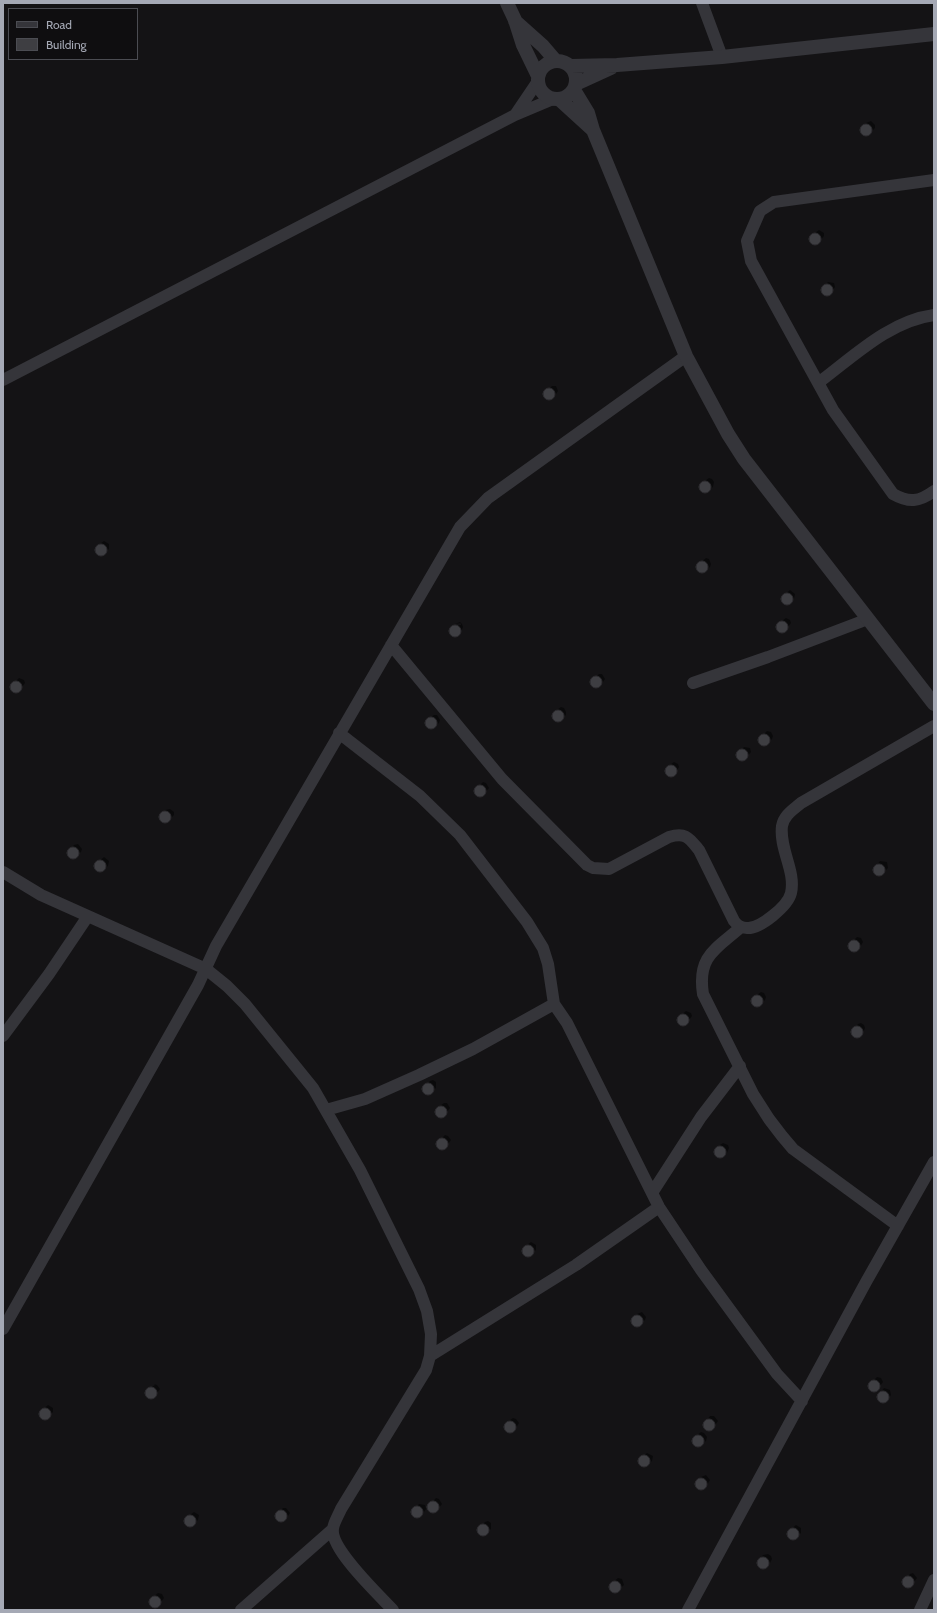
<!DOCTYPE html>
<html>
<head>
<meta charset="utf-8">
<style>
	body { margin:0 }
	#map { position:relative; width:937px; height:1613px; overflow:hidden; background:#141315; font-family:Cabin,sans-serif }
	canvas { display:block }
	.frame { position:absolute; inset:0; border:4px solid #a5a9b5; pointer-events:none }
	.legend { position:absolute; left:8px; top:8px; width:130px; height:52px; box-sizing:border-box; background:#0f0e10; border:1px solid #4b4c52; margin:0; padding:5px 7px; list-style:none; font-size:12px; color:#a5a9b5 }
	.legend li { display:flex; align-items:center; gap:8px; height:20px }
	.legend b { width:20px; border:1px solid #4b4c52 }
</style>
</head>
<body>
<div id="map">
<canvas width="937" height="1613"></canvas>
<div class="frame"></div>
<ul class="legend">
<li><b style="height:5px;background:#35353a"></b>Road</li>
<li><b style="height:11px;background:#3e3e42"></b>Building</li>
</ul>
</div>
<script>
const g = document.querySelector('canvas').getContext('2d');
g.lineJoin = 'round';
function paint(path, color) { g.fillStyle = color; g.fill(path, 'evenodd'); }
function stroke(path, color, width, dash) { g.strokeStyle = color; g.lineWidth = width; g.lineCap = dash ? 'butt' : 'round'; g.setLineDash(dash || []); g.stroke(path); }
paint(new Path2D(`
	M871 121 875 125V128L869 134 866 135 863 134 861 129 862 126 866 123Z
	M819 230 824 233V236L817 244 813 243 810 240 812 235Z
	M828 282 834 283 835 287 831 293 826 295 822 293 821 290Z
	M552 386H556L558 391 554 397 549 399 545 397 544 394Z
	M709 478 712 479 714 482 713 487 707 492H703L700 488 702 483Z
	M104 541 109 544V549L102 555 97 553 96 551 97 546Z
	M706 558 709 559 711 564 710 567 704 572 699 571 698 565Z
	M790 590 795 594 794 599 788 604 783 603 782 597Z
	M786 618 790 620 791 623 785 631 782 632 777 628 779 623Z
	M460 622 462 624 463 627 461 632 458 635 454 636 451 635 450 630 453 626 461 625V623L455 624Z
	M599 674H602L605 679 601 685 596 687 593 686 591 682Z
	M19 678 24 680 25 683 19 691 16 692 11 689V686Z
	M561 707 564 708 566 712V715L559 721H556L553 717 554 712Z
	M434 715H437L440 720 439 723 432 728 428 727 426 724 428 719Z
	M767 731 771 732 773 736 772 739 766 745 761 744 760 738Z
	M744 747 750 748 751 752 746 758 742 760 739 759 737 755Z
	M674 762 678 764 679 767 674 775 670 776 666 772 667 767Z
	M483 782 486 783 489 788 484 794 480 796 475 794V790Z
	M170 809 174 812V815L168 821 165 822 161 820 160 817 165 810Z
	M78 844 82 849 81 852 72 858 68 856V852L74 845Z
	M104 857 109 861 108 866 102 871 97 870 96 864Z
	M880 861 887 862 888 868 882 874 879 875 875 872 874 869Z
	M857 937 861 938 863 942 859 949 854 951 850 949 849 945Z
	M761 992 764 993 766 997 765 1000 759 1006H755L752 1002 754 997Z
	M686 1011 691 1013 692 1016 686 1024 683 1025 678 1021 680 1016Z
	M861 1023 864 1025 865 1028 863 1033 860 1036 856 1037 853 1036 852 1031 858 1024Z
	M433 1080 436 1082V1088L428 1094 424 1092 423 1088 430 1081Z
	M444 1103H447L450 1108 444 1116 441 1117 436 1113 437 1108Z
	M445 1135 448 1136 451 1140 446 1147 442 1149 439 1148 437 1143Z
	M723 1143 728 1145 729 1148 727 1153 720 1157 716 1155 715 1152 720 1145Z
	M531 1242 536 1245V1250L529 1256 524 1255 523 1248Z
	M642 1312 646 1317 645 1320 636 1326 633 1325 632 1320 633 1317 637 1314Z
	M877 1377 881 1378 883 1382 877 1390 874 1391 871 1390 869 1385Z
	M154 1384 157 1385 160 1389 154 1397 151 1398 148 1397 146 1392 148 1389 155 1385Z
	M884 1388 890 1390 891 1395 886 1401 882 1402 878 1399V1396Z
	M48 1405 53 1408V1412L46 1419 41 1418 40 1412Z
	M710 1416H714L718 1421 713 1428 709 1430 706 1429 704 1424Z
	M513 1418 516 1419 519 1423 516 1428 509 1432 505 1428 506 1423Z
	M701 1432 704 1433 707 1437 706 1441 699 1446 695 1445 693 1442 695 1437Z
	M647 1453 653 1456 652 1461 645 1466H642L639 1462 640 1459Z
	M706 1475 710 1480 707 1485 704 1488H698L696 1483 698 1480 701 1477Z
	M436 1498 439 1499 442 1504 437 1510 433 1512 428 1510V1507Z
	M419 1504 425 1505 426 1509 422 1515 417 1517 414 1516 412 1512Z
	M283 1508H286L290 1513 286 1519 281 1521 278 1520 276 1516Z
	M194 1512 199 1515 198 1520 192 1526 187 1524 185 1522 187 1517Z
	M488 1521 491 1523V1529L483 1535 480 1534 478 1529 485 1522Z
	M796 1525 801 1528V1533L794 1539 791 1538 788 1535 790 1530Z
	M768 1554 771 1556 772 1559 770 1563 766 1567 760 1566 758 1562 760 1559 763 1555Z
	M913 1573 917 1578 911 1586 908 1587 904 1585 903 1582 910 1574Z
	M618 1578 622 1579 624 1585 616 1592H613L610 1588 612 1583Z
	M158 1593 162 1594 164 1598 157 1607 152 1606 150 1603 152 1598Z`), '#0007');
const building = new Path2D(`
	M860 130a6 6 0 1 1 12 0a6 6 0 1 1-12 0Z
	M809 239a6 6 0 1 1 12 0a6 6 0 1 1-12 0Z
	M821 290a6 6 0 1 1 12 0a6 6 0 1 1-12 0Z
	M543 394a6 6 0 1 1 12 0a6 6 0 1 1-12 0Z
	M699 487a6 6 0 1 1 12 0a6 6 0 1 1-12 0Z
	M95 550a6 6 0 1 1 12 0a6 6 0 1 1-12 0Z
	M696 567a6 6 0 1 1 12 0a6 6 0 1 1-12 0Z
	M781 599a6 6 0 1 1 12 0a6 6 0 1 1-12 0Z
	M776 627a6 6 0 1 1 12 0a6 6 0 1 1-12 0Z
	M449 631a6 6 0 1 1 12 0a6 6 0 1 1-12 0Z
	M590 682a6 6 0 1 1 12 0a6 6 0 1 1-12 0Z
	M10 687a6 6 0 1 1 12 0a6 6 0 1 1-12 0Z
	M552 716a6 6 0 1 1 12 0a6 6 0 1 1-12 0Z
	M425 723a6 6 0 1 1 12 0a6 6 0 1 1-12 0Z
	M758 740a6 6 0 1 1 12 0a6 6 0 1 1-12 0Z
	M736 755a6 6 0 1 1 12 0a6 6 0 1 1-12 0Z
	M665 771a6 6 0 1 1 12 0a6 6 0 1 1-12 0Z
	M474 791a6 6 0 1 1 12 0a6 6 0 1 1-12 0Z
	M159 817a6 6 0 1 1 12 0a6 6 0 1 1-12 0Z
	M67 853a6 6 0 1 1 12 0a6 6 0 1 1-12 0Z
	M94 866a6 6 0 1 1 12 0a6 6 0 1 1-12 0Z
	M873 870a6 6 0 1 1 12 0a6 6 0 1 1-12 0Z
	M848 946a6 6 0 1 1 12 0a6 6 0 1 1-12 0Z
	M751 1001a6 6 0 1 1 12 0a6 6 0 1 1-12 0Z
	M677 1020a6 6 0 1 1 12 0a6 6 0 1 1-12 0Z
	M851 1032a6 6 0 1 1 12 0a6 6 0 1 1-12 0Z
	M422 1089a6 6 0 1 1 12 0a6 6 0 1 1-12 0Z
	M435 1112a6 6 0 1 1 12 0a6 6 0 1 1-12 0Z
	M436 1144a6 6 0 1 1 12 0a6 6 0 1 1-12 0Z
	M714 1152a6 6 0 1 1 12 0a6 6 0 1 1-12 0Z
	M522 1251a6 6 0 1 1 12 0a6 6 0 1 1-12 0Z
	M631 1321a6 6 0 1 1 12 0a6 6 0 1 1-12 0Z
	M868 1386a6 6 0 1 1 12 0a6 6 0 1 1-12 0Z
	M145 1393a6 6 0 1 1 12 0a6 6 0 1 1-12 0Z
	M877 1397a6 6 0 1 1 12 0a6 6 0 1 1-12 0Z
	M39 1414a6 6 0 1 1 12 0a6 6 0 1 1-12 0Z
	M703 1425a6 6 0 1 1 12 0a6 6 0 1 1-12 0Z
	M504 1427a6 6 0 1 1 12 0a6 6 0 1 1-12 0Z
	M692 1441a6 6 0 1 1 12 0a6 6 0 1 1-12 0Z
	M638 1461a6 6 0 1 1 12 0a6 6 0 1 1-12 0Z
	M695 1484a6 6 0 1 1 12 0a6 6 0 1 1-12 0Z
	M427 1507a6 6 0 1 1 12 0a6 6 0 1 1-12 0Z
	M411 1512a6 6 0 1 1 12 0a6 6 0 1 1-12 0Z
	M275 1516a6 6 0 1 1 12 0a6 6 0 1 1-12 0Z
	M184 1521a6 6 0 1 1 12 0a6 6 0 1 1-12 0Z
	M477 1530a6 6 0 1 1 12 0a6 6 0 1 1-12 0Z
	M787 1534a6 6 0 1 1 12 0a6 6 0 1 1-12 0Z
	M757 1563a6 6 0 1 1 12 0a6 6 0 1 1-12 0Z
	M902 1582a6 6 0 1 1 12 0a6 6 0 1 1-12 0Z
	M609 1587a6 6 0 1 1 12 0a6 6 0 1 1-12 0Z
	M149 1602a6 6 0 1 1 12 0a6 6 0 1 1-12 0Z`);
paint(building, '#3e3e42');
stroke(building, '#2e2d31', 1);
stroke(new Path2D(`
	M702 3 722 57
	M515 115 538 81
	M934 180 774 202 760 211 747 241 751 261 833 410 893 494C909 503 919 502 934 491
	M3 380 515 115 553 99
	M818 383C853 357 889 321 934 315
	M391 645 502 779 587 865 593 868 609 869 669 837C686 832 689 838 699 850L734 921C737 925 741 928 747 928 760 929 788 906 791 893 796 871 779 849 782 826 784 815 793 810 801 803L934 726
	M693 683 768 657 868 619
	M339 733 420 796 460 835 527 922 543 948 548 964 554 1004 567 1023 659 1207 701 1270 777 1374 802 1401
	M3 872 41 895 206 969 227 986 245 1004 313 1088 360 1170 419 1289 427 1311 431 1334 430 1356 426 1370 341 1509C339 1514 333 1524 333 1529 330 1549 379 1595 393 1610
	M741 927C716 949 697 956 703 994L753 1094 769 1119 782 1136 793 1149 898 1226
	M3 1036 49 974 88 916
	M326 1110 365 1099 419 1075 473 1049 554 1004
	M652 1193 701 1117 740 1066
	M3 1329 198 985 216 946 460 527 488 498 686 356
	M430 1356 576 1265 659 1207
	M241 1610 333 1529
	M688 1610 866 1282 934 1162
	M920 1610 934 1580`), '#35353a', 12);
stroke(new Path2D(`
	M507 3 515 20 523 45 538 76
	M515 21 543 46 555 60
	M538 80a19 19 0 1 1 38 0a19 19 0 1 1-38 0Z
	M571 66 617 65 722 57 934 34
	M576 84 611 68
	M574 90 588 113 593 130 686 356 728 434 744 459 934 704
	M559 99 593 130`), '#35353a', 14);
</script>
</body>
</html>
